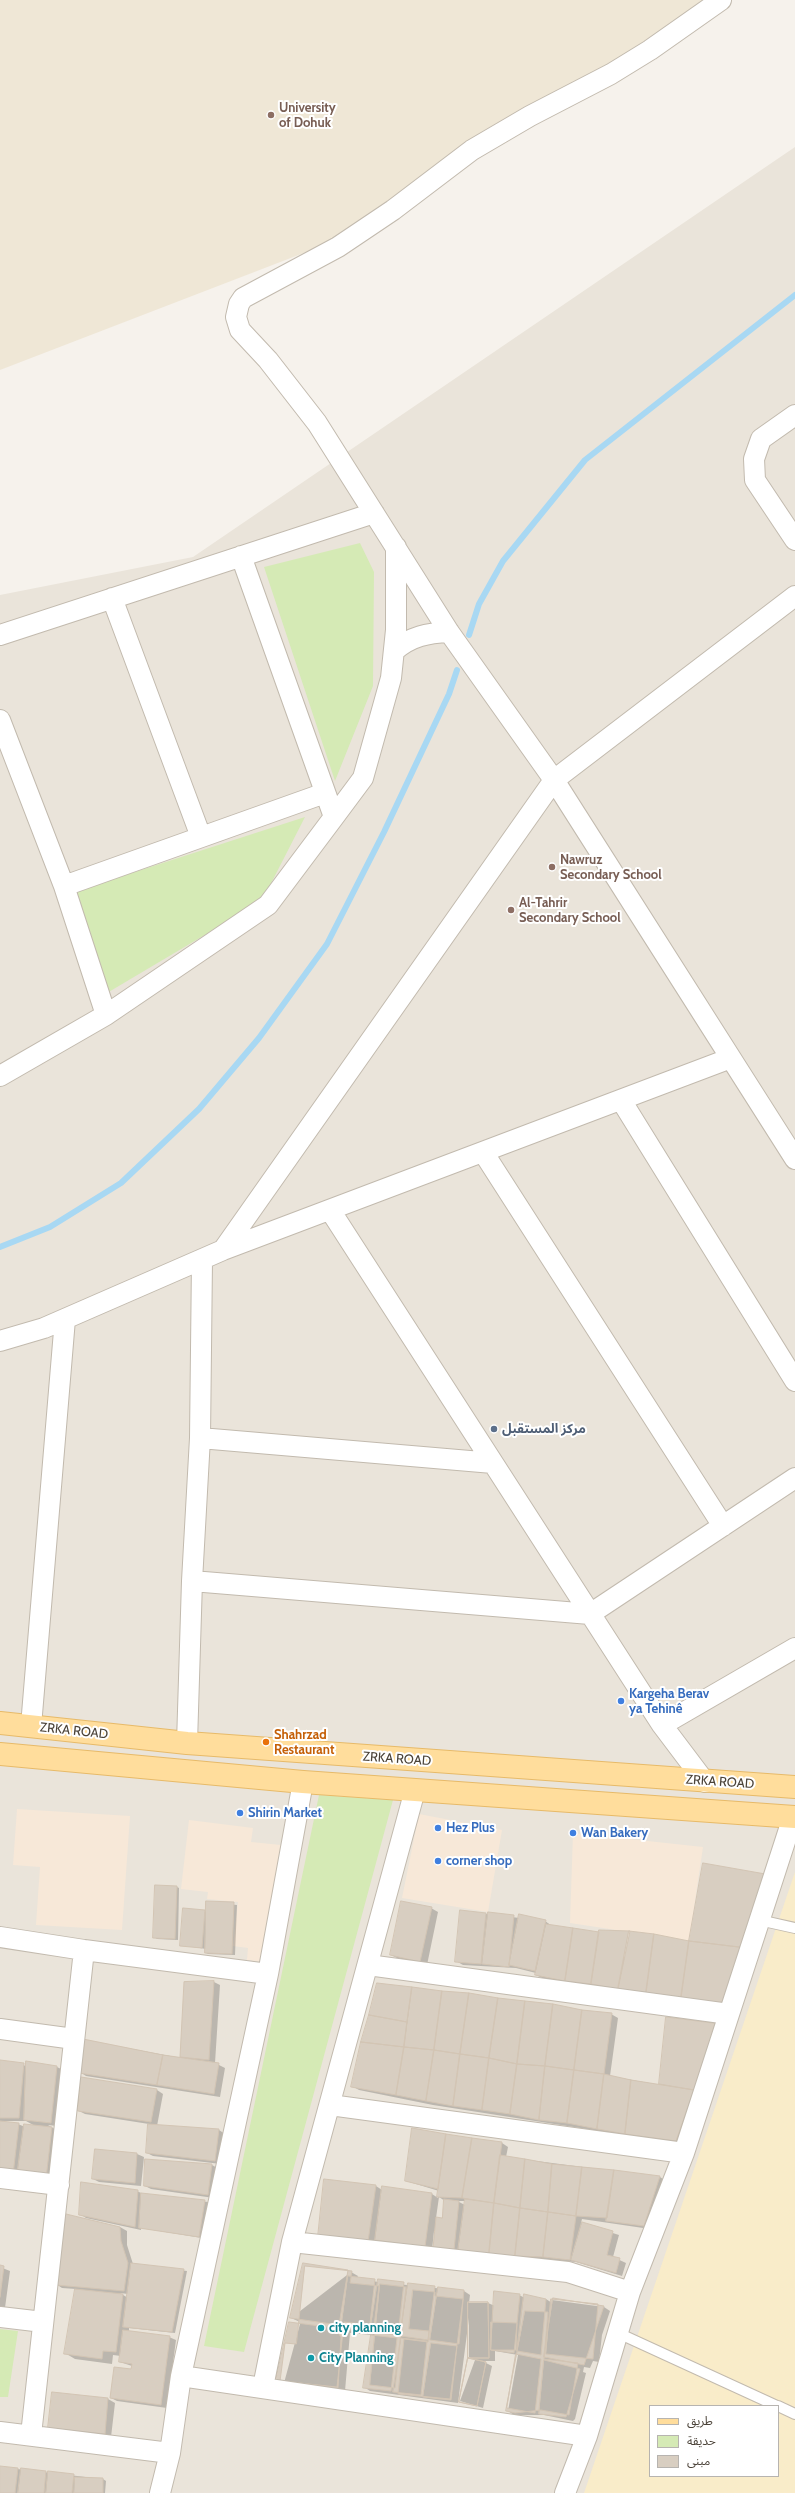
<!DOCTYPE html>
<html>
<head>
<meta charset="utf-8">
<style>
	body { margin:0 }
	#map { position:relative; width:795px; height:2493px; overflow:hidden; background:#f6f2ec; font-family:Cabin,"Noto Sans Arabic",sans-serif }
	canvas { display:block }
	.legend { position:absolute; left:649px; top:2405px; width:130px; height:72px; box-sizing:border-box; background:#fff; border:1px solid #b7b4b0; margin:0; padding:5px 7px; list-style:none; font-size:12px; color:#4b4339 }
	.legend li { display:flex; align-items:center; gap:8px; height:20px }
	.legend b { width:20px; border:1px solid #b7b4b0 }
</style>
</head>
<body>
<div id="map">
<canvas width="795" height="2493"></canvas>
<ul class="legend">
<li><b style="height:5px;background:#ffdd9c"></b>طريق</li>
<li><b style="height:11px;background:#d5eab5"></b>حديقة</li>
<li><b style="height:11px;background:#d8cec1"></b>مبنى</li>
</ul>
</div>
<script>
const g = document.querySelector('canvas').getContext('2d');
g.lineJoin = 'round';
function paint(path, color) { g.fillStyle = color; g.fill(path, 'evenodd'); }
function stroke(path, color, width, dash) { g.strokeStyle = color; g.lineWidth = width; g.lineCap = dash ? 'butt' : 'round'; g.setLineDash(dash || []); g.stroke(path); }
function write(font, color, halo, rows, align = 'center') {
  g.font = font + ' Cabin,"Noto Sans Arabic",sans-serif'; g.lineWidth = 4; g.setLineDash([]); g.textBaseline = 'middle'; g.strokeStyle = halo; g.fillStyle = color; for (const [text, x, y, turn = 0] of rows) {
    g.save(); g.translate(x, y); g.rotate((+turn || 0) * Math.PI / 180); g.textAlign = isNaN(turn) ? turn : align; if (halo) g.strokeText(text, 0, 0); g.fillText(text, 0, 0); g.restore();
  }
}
paint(new Path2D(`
	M795 147V2493H0V595L193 557ZM650 2406H778V2476H650Z`), '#eae4da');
paint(new Path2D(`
	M17 1809 130 1816 122 1930 36 1925 40 1867 13 1865Z
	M419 1814 502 1830 488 1912 402 1898Z
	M189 1820 253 1828 251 1842 281 1845 267 1962 247 1960 248 1948 233 1946 238 1902 207 1899 208 1892 181 1889Z
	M573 1833 703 1847 689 1941 570 1923Z`), '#f7e8d8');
paint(new Path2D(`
	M0 0H716L366 229 0 370Z`), '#efe7d6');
paint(new Path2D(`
	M360 543 374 572 373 686 335 781 264 567Z
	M305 817 262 901 107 993 76 891Z
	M319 1795 393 1800 244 2352 204 2346Z
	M0 2329 18 2331 8 2397H0Z`), '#d5eab5');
paint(new Path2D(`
	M795 1872V2493H584ZM650 2406H778V2476H650Z`), '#f9ecc9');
paint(new Path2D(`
	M177 1887 179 1888 178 1940 157 1939 154 1937Z
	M207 1902 237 1905 235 1955 208 1954 206 1953V1949L181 1945 205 1911 207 1912Z
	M431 1908 438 1912 427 1965 397 1958 391 1955Z
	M486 1914 545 1921 552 1926 733 2007 572 1984 542 1978 536 1975V1973L516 1968 463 1965 456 1961Z
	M214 1982 220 1985 215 2063 225 2068 220 2097 86 2076 80 2072 84 2040 181 2058 185 1983Z
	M378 1984 611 2014 618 2018 610 2076 660 2085 667 2018 721 2025 682 2144 433 2105 359 2090 352 2086Z
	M0 2061 27 2066 57 2067 63 2070 57 2126 48 2125 58 2131 53 2182 0 2177ZM2 2121H26L35 2126 25 2127 18 2124Z
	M157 2090 163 2094 157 2126 219 2130 225 2134 221 2164 153 2156 147 2153 149 2124 85 2114 79 2111Z
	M412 2130 502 2143 508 2147 506 2157 660 2177 666 2181 650 2229 582 2219 581 2223 619 2235 613 2257 626 2263 622 2276 576 2262 441 2251 436 2231H434L432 2250 382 2243 375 2239 374 2245 325 2240 376 2186 382 2190 383 2187 432 2194 438 2198 439 2191 406 2181ZM439 2197 445 2201 443 2219 436 2218ZM457 2201H465V2205Z
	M95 2150 137 2154 144 2157 141 2186 99 2182 93 2179Z
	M146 2160 212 2165 219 2169 214 2198 151 2189 145 2186Z
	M137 2191 143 2194 208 2202 202 2238 141 2228V2230L86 2218 80 2214Z
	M120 2227 127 2231V2245L133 2264 187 2271 175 2333 129 2328V2331L169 2337 176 2340 167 2408 117 2401 111 2398 132 2370V2366L120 2362 121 2356 113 2355 112 2364 75 2359 65 2353 76 2289 62 2288 56 2284ZM120 2293 128 2294V2298Z
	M0 2267 10 2271 4 2315H0Z
	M351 2272 358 2276 357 2278 378 2282 464 2291 470 2295 469 2303H488L495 2306 519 2295 525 2298 546 2299 552 2303V2300L604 2307 610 2311 602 2335 599 2362 593 2361 590 2368 584 2367 583 2372 586 2373 575 2419 573 2421 544 2415H514L508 2411 518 2355 495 2351V2361H482L492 2366 483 2408 460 2401 475 2360 469 2357V2318L458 2403 370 2391 364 2387 372 2335 350 2333 345 2391 284 2383 300 2324V2322L291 2318Z
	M53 2393 108 2399 115 2403 111 2437 56 2431Z
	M0 2467 103 2479 106 2481 105 2493H0Z`), '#0003');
stroke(new Path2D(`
	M469 635 479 604 503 561 585 460 795 295
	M0 1247 50 1227 121 1183 199 1109 259 1038 327 944 384 832 449 694 457 670`), '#a8d8f3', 6);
const building = new Path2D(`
	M703 1863 771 1875 747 1948 689 1941Z
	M155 1885 177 1886 175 1939 153 1938Z
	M206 1901 234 1902 232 1954 205 1953Z
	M401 1901 432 1907 420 1962 390 1955Z
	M183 1908 205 1910 202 1948 180 1946Z
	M460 1910 486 1913 481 1964 455 1962Z
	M488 1912 514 1915 509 1967 482 1964Z
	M519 1914 546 1920 535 1971 509 1965Z
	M546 1924 573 1928 565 1981 535 1975Z
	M573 1928 599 1932 591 1984 565 1981Z
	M599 1930 630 1931 618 1989 591 1984Z
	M629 1931 654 1934 646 1993 618 1989Z
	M654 1934 689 1941 681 1998 646 1993Z
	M689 1941 747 1948 727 2004 681 1998Z
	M214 1981 209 2060 180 2057 184 1982Z
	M377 1983 412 1987 407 2022 369 2015Z
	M412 1987 442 1991 434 2050 404 2047Z
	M442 1991 469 1993 460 2054 434 2050Z
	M469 1993 498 1998 489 2058 460 2054Z
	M498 1998 525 2001 517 2064 489 2058Z
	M525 2001 553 2004 545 2066 517 2064Z
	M553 2004 582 2010 574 2070 545 2066Z
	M582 2010 612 2013 604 2074 574 2070Z
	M369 2015 407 2022 404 2047 361 2042Z
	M666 2017 721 2024 700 2091 659 2084Z
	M83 2039 163 2055 157 2085 79 2073Z
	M361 2042 404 2047 396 2095 351 2087Z
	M404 2047 434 2050 426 2101 396 2095Z
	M434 2050 460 2054 453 2106 426 2101Z
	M460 2054 489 2058 482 2110 453 2106Z
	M163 2055 219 2063 214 2094 157 2085Z
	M489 2058 517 2064 510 2114 482 2110Z
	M0 2060 24 2063 19 2118H0Z
	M26 2061 57 2066 51 2123 24 2120Z
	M517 2064 545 2066 539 2120 510 2114Z
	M545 2066 574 2070 567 2123 539 2120Z
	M574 2070 604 2074 597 2129 567 2123Z
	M604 2074 631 2080 625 2134 597 2129Z
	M81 2077 157 2089 151 2122 78 2111Z
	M631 2080 694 2090 676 2141 625 2134Z
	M0 2121 19 2123 13 2175H0Z
	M24 2124 52 2127 46 2179 17 2176Z
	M148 2124 219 2129 215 2161 146 2153Z
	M412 2128 446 2134 438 2189 405 2181Z
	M446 2134 472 2138 462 2198 437 2197Z
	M472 2138 502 2142 494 2203 462 2198Z
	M95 2149 137 2153 135 2183 92 2179Z
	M500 2155 525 2159 520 2208 494 2203Z
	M145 2159 212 2164 208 2195 144 2186Z
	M525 2159 552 2164 548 2212 520 2208Z
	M552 2164 582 2167 576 2216 548 2212Z
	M582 2167 614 2170 607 2218 576 2216Z
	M614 2170 660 2176 644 2226 606 2221Z
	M324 2179 376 2185 368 2242 318 2237Z
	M81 2182 138 2190 135 2227 79 2215Z
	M382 2186 432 2193 425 2247 375 2240Z
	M141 2193 205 2200 199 2237 139 2228Z
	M444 2199 459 2201 454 2250 433 2248 436 2217 442 2218Z
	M465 2199 494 2203 489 2254 458 2251Z
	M494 2203 520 2208 515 2256 489 2254Z
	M520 2208 548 2212 543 2257 515 2256Z
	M548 2212 576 2216 570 2260 543 2257Z
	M66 2214 120 2227 121 2241 128 2263 124 2291 55 2285Z
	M582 2222 613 2231 607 2255 620 2258 616 2273 571 2260Z
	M131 2263 184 2269 172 2332 123 2327Z
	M303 2263 348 2270 339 2325 290 2318Z
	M0 2265 4 2266 0 2297Z
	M305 2266 352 2271 350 2283 379 2286 373 2334 361 2333 362 2324 344 2322 337 2387 280 2381 285 2343 296 2344Z
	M348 2276 375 2279 369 2332 341 2329Z
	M378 2279 404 2282 398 2335 370 2332Z
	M408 2283 435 2286 428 2340 400 2336Z
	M380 2284 406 2287 395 2388 370 2385Z
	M438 2287 464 2290 459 2344 430 2340Z
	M75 2289 123 2294 116 2352 103 2351 102 2359 64 2354Z
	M413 2290 435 2292V2296L463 2299 450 2399 398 2394 404 2339 428 2342 429 2331 409 2329Z
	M494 2291 520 2294 514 2353 491 2350Z
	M524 2294 546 2299 541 2355 517 2351Z
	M553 2298 604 2306 584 2365 544 2357Z
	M551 2299 598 2304 593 2359 546 2354Z
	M468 2302H488L489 2358H468Z
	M468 2302H488L489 2358H468Z
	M525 2311 548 2312 544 2359 578 2363 569 2415 541 2410 515 2413 506 2411Z
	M289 2322 335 2328 341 2337 338 2388 276 2380Z
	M491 2322 517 2323 516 2350H491Z
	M123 2330 170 2336 161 2405 110 2398 114 2367 131 2369 132 2364 119 2362Z
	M371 2335 397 2338 391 2391 363 2388Z
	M401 2338 427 2341 421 2395 393 2392Z
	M431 2343 457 2346 451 2400 423 2397Z
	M516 2354 541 2359 535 2413 507 2408Z
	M468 2358 486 2362 477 2406 459 2402Z
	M468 2358 486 2362 477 2406 459 2402Z
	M544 2360 580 2369 566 2417 539 2414Z
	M52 2392 108 2398 105 2434 48 2428Z
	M0 2466 18 2468 15 2493H0Z
	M21 2468 46 2471 44 2493H18Z
	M48 2471 74 2474 72 2493H46Z
	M75 2477 103 2478V2493H74Z`);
paint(building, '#d8cec1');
stroke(building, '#d3c5b4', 1);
const service = new Path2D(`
	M759 1920 795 1928
	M618 2333 777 2406
	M778 2406 795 2414`);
const minor = new Path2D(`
	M721 0 650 50 611 74 530 116 472 150 393 210 338 247 243 298 239 304 236 317 240 330 268 360 317 423 449 632 554 780 795 1159
	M795 415 761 439 754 459 755 480 795 540
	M241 556 334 817
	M112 598 201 837
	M0 635 374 513
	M394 651C411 636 428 633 449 632
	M0 720 64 886 106 1015
	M64 886 325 793
	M0 1076 106 1015 268 905 334 817 363 778 391 678 396 630V547
	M621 1100 795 1381
	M483 1152 723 1526
	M330 1210 662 1725 705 1782
	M223 1250 554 780 795 596
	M0 1341 44 1328 223 1250 731 1058
	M200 1438 493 1463
	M192 1581 590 1614 795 1478
	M662 1725 795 1648
	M31 1726 65 1319
	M187 1743 192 1581 200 1438 202 1260
	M0 1937 84 1950 268 1974
	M368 1965 729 2014
	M0 2029 74 2039
	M330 2105 684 2153
	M0 2178 59 2185
	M292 2242 568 2272 630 2292
	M0 2317 43 2322
	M181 2376 587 2436
	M263 2387 292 2242 415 1790
	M0 2432 170 2453
	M31 2435 84 1950
	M160 2493 170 2453 181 2376 268 1974 303 1782
	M565 2493 587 2436 630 2292 684 2153 793 1817`);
const primary = new Path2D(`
	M0 1723 187 1743 795 1787
	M0 1754 303 1782 795 1817`);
stroke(service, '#c2baae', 12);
stroke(minor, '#c2baae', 22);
stroke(primary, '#e7ba69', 24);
stroke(service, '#fff', 10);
stroke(minor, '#fff', 20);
stroke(primary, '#ffdd9c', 22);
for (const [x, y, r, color] of [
	[271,115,4,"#8d6e63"],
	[552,867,4,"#8d6e63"],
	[511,910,4,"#8d6e63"],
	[494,1429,4,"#5c6f8a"],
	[621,1701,4,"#3f7fe0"],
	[266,1742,4,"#e8710a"],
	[240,1813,4,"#3f7fe0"],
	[438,1828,4,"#3f7fe0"],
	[573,1833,4,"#3f7fe0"],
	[438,1861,4,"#3f7fe0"],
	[321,2328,4,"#0f9aa8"],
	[311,2358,4,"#0f9aa8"]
]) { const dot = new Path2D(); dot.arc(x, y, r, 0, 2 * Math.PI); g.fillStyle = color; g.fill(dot); stroke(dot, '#fff', 1.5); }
write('bold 13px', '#785e54', '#fff', [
	["University",279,108],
	["of Dohuk",279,123],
	["Nawruz",560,860],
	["Secondary School",560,875],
	["Al-Tahrir",519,903],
	["Secondary School",519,918]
], 'left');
write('bold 13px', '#4e5e75', '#fff', [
	["مركز المستقبل",502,1429]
], 'left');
write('bold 13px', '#366cbe', '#fff', [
	["Kargeha Berav",629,1694],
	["ya Tehinê",629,1709],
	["Shirin Market",248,1813],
	["Hez Plus",446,1828],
	["Wan Bakery",581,1833],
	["corner shop",446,1861]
], 'left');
write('13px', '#4b4339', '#fff', [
	["ZRKA ROAD",74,1731,6],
	["ZRKA ROAD",397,1759,4],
	["ZRKA ROAD",720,1782,4]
]);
write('bold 13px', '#c56008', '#fff', [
	["Shahrzad",274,1735],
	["Restaurant",274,1750]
], 'left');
write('bold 13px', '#0d838f', '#fff', [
	["city planning",329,2328],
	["City Planning",319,2358]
], 'left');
</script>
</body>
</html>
